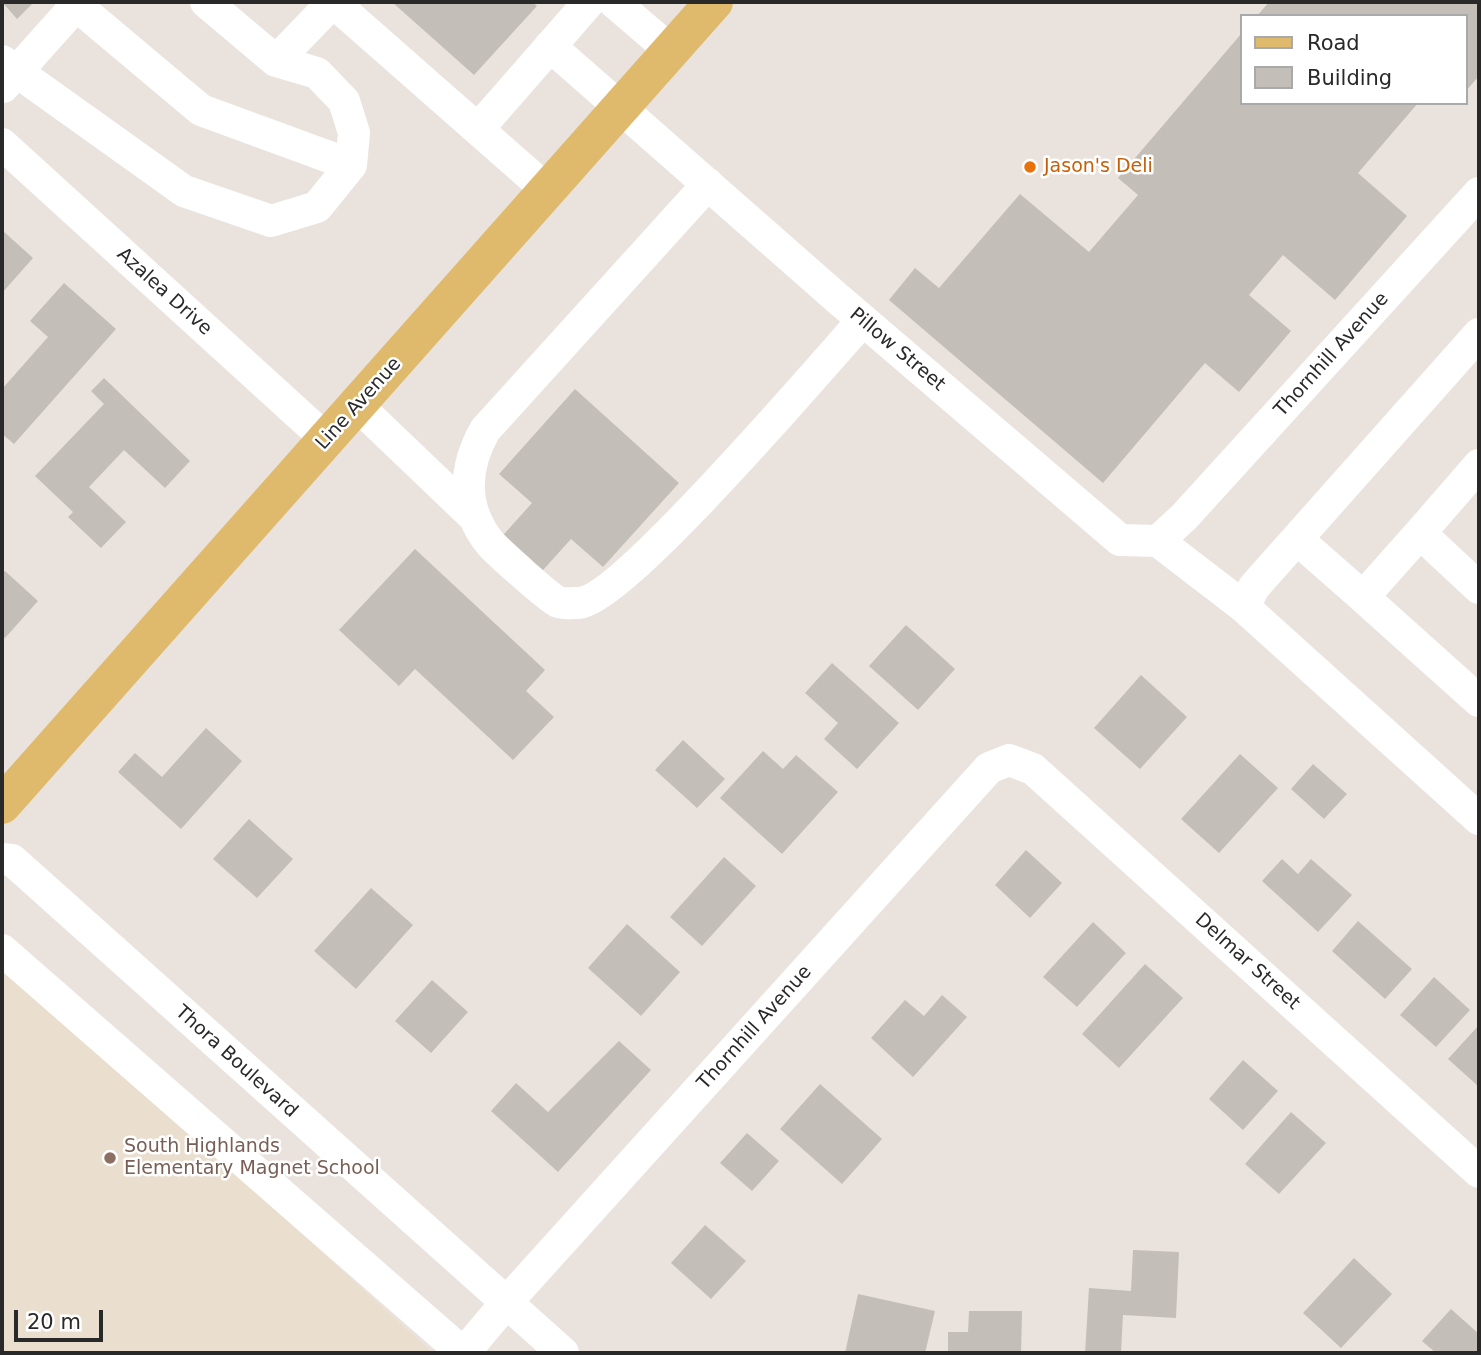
<!DOCTYPE html>
<html>
<head>
<meta charset="utf-8">
<style>
	body { margin:0 }
	#map { position:relative; width:1481px; height:1355px; overflow:hidden; background:#eae3dd; font-family:"DejaVu Sans",sans-serif }
	canvas { display:block }
	.frame { position:absolute; inset:0; border:4px solid #292929; pointer-events:none }
	.legend { position:absolute; left:1240px; top:14px; width:228px; height:91px; box-sizing:border-box; background:#fff; border:2px solid #a9a9a9; margin:0; padding:9px 12px; list-style:none; font-size:21px; color:#292929 }
	.legend li { display:flex; align-items:center; gap:14px; height:35px }
	.legend b { width:35px; border:2px solid #a9a9a9 }
	.scale { position:absolute; left:14px; top:1310px; width:89px; height:32px; box-sizing:border-box; border:4px solid #292929; border-top:0; padding-left:9px; font-size:21px; line-height:24px; white-space:nowrap; color:#292929; -webkit-text-stroke:5px #fff; paint-order:stroke }
</style>
</head>
<body>
<div id="map">
<canvas width="1481" height="1355"></canvas>
<div class="frame"></div>
<ul class="legend">
<li><b style="height:9px;background:#e0ba6c"></b>Road</li>
<li><b style="height:19px;background:#c3beb8"></b>Building</li>
</ul>
<div class="scale">20 m</div>
</div>
<script>
const g = document.querySelector('canvas').getContext('2d');
g.lineJoin = 'round';
function paint(path, color) { g.fillStyle = color; g.fill(path, 'evenodd'); }
function stroke(path, color, width, dash) { g.strokeStyle = color; g.lineWidth = width; g.lineCap = dash ? 'butt' : 'round'; g.setLineDash(dash || []); g.stroke(path); }
function write(font, color, halo, rows, align = 'center') {
  g.font = font + ' "DejaVu Sans",sans-serif'; g.lineWidth = 5; g.setLineDash([]); g.textBaseline = 'middle'; g.strokeStyle = halo; g.fillStyle = color; for (const [text, x, y, turn = 0] of rows) {
    g.save(); g.translate(x, y); g.rotate((+turn || 0) * Math.PI / 180); g.textAlign = isNaN(turn) ? turn : align; if (halo) g.strokeText(text, 0, 0); g.fillText(text, 0, 0); g.restore();
  }
}
paint(new Path2D(`
	M2 962 433 1353H2Z`), '#eadece');
paint(new Path2D(`
	M2 2H34L17 19Z
	M392 2H532L537 6 474 75Z
	M1269 2H1479V76L1465 92V16H1257Z
	M1241 34V103H1418L1358 173 1407 216 1335 300 1283 255 1249 295 1291 331 1239 392 1205 363 1103 483 889 300 915 268 939 288 1020 194 1089 252 1138 195 1118 178Z
	M2 230 33 258 2 293Z
	M64 283 116 329 14 444 2 434V389L48 337 30 321Z
	M104 378 190 461 165 488 124 450 89 487 126 522 101 548 68 517 73 512 35 476 104 404 91 391Z
	M575 389 679 483 603 567 571 539 535 579 496 543 532 503 499 474Z
	M415 549 545 670 526 691 554 717 513 760 415 669 399 686 339 630Z
	M5 571 38 601 5 638 2 635V574Z
	M906 625 955 669 918 710 869 666Z
	M832 663 899 723 857 769 824 739 838 723 805 693Z
	M1141 675 1187 717 1140 769 1094 728Z
	M206 728 242 761 181 829 118 772 135 753 162 777Z
	M683 740 725 779 697 808 655 770Z
	M763 751 783 769 796 755 838 792 782 854 720 798Z
	M1240 754 1278 788 1219 853 1181 819Z
	M1313 764 1347 794 1324 819 1291 789Z
	M249 819 293 859 257 898 213 859Z
	M1026 850 1062 883 1030 918 995 885Z
	M724 857 756 886 702 946 670 917Z
	M1282 859 1298 874 1311 859 1352 895 1318 932 1262 881Z
	M371 888 413 925 356 989 314 951Z
	M1358 921 1412 969 1385 999 1332 951Z
	M1093 922 1126 953 1077 1007 1043 977Z
	M627 924 680 972 641 1016 588 968Z
	M1145 964 1183 998 1119 1068 1082 1034Z
	M1434 977 1470 1010 1436 1047 1400 1015Z
	M432 980 468 1012 431 1053 395 1021Z
	M942 995 967 1017 913 1077 871 1038 905 1000 924 1016Z
	M1479 1025V1084L1478 1086 1448 1059Z
	M619 1041 651 1070 558 1172 491 1111 516 1083 548 1112Z
	M1243 1060 1278 1091 1243 1130 1209 1099Z
	M820 1084 882 1139 842 1184 780 1129Z
	M1291 1112 1326 1143 1279 1194 1245 1164Z
	M747 1133 779 1161 752 1191 720 1163Z
	M705 1225 746 1261 711 1299 671 1263Z
	M1133 1250 1179 1252 1176 1318 1123 1315 1121 1353H1085L1089 1288 1131 1291Z
	M1354 1258 1392 1294 1341 1348 1303 1313Z
	M858 1294 935 1311 925 1353H845Z
	M1451 1309 1479 1334V1353H1436L1422 1341Z
	M969 1311H1022L1021 1353H948V1332H968Z`), '#c3beb8');
stroke(new Path2D(`
	M333 2 548 191
	M614 2 671 51
	M76 5 201 110 351 165
	M550 46 837 298 1120 540 1158 541 1184 517 1479 193
	M2 61 184 191 271 221 317 207 351 165 354 133 344 101 317 73 276 61 206 2
	M276 61 333 2
	M3 87 79 2
	M478 129 589 2
	M2 144 327 440
	M708 184 485 430C463 469 462 508 490 543 498 552 549 598 558 602 563 604 574 603 579 603 622 600 823 365 863 320
	M1479 334 1254 587 1244 607 1479 819
	M357 405 471 514
	M1479 465 1420 533 1479 588
	M1420 533 1363 597 1479 701
	M1297 539 1363 597
	M1158 541 1244 607
	M2 859 12 860 563 1353
	M2 950 463 1353
	M464 1353 505 1304 989 768 1009 760 1033 769 1479 1172`), '#fff', 32);
stroke(new Path2D(`
	M2 805 714 2`), '#e0ba6c', 38);
for (const [x, y, r, color] of [
	[1030,167,7,"#e8710a"],
	[110,1158,7,"#8d6e63"]
]) { const dot = new Path2D(); dot.arc(x, y, r, 0, 2 * Math.PI); g.fillStyle = color; g.fill(dot); stroke(dot, '#fff', 2.5); }
write('19px', '#c56008', '#fff', [
	["Jason's Deli",1044,167]
], 'left');
write('19px', '#292929', '#fff', [
	["Azalea Drive",164,292,42],
	["Pillow Street",897,350,40],
	["Thornhill Avenue",1332,355,-48],
	["Line Avenue",359,404,-48],
	["Delmar Street",1247,962,42],
	["Thornhill Avenue",755,1028,-48],
	["Thora Boulevard",236,1062,42]
]);
write('19px', '#785e54', '#fff', [
	["South Highlands",124,1147],
	["Elementary Magnet School",124,1169]
], 'left');
</script>
</body>
</html>
